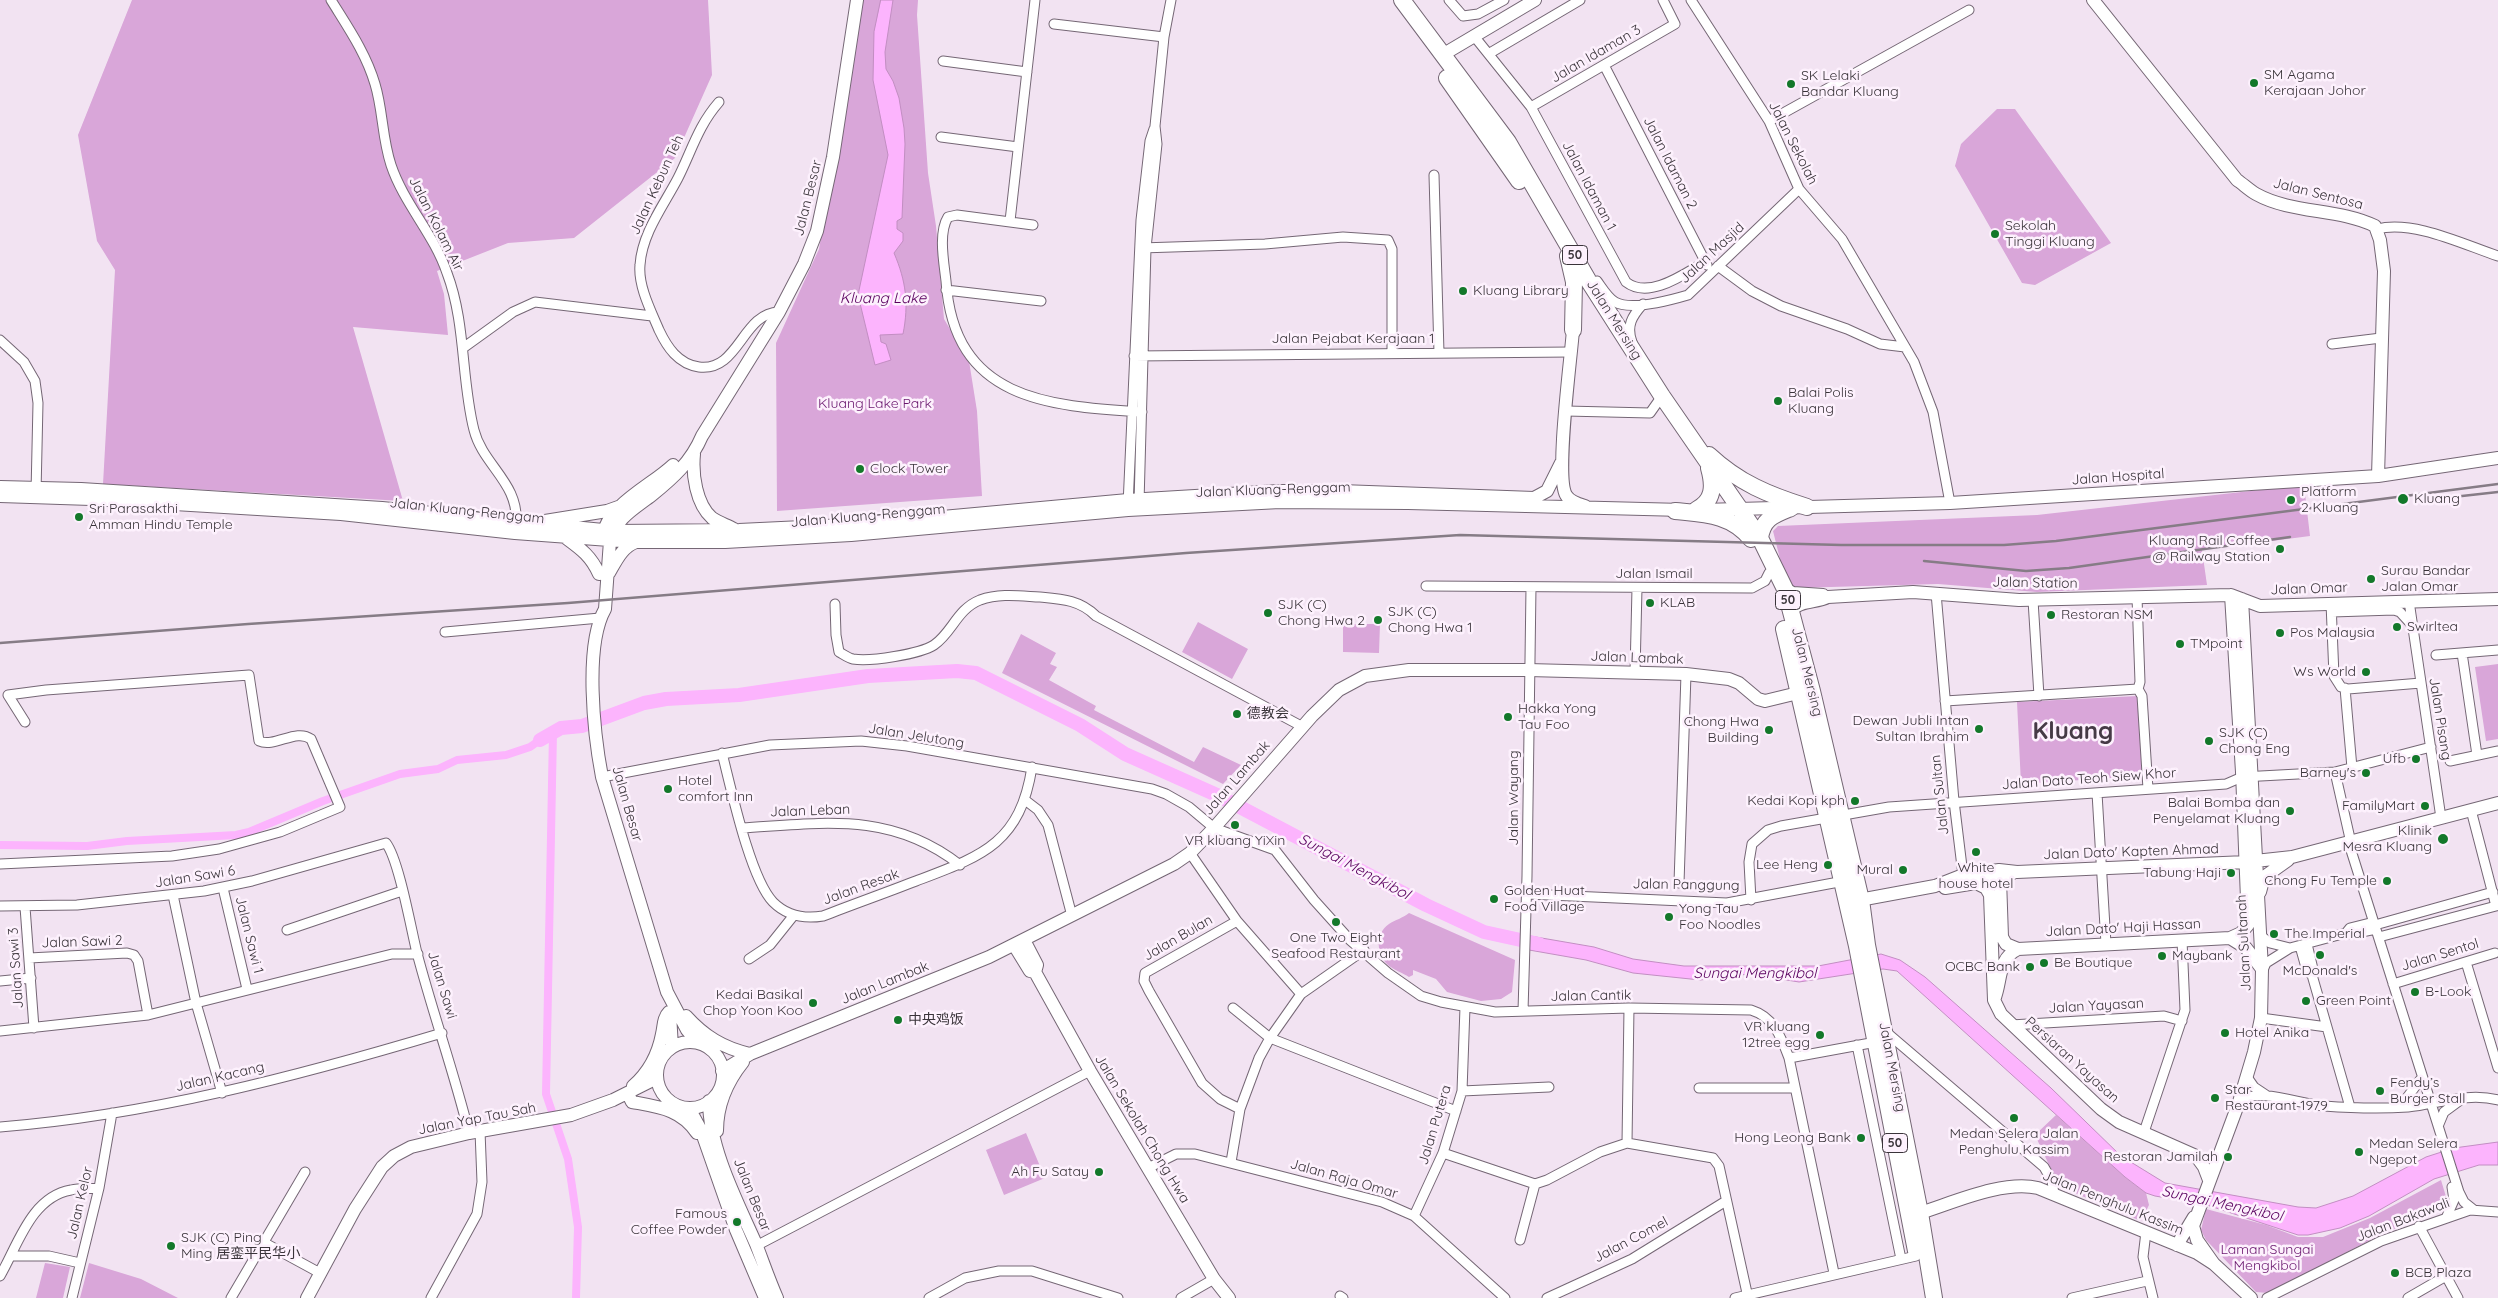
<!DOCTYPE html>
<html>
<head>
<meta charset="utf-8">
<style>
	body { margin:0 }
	canvas { display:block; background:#f2e3f2 }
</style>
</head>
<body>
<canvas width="2498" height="1298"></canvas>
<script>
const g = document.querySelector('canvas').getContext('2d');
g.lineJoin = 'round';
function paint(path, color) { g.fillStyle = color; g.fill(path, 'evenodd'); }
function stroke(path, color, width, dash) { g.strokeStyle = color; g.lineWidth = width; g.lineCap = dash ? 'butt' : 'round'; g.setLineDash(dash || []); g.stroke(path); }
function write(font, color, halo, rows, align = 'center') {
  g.font = font + ' Quicksand,"Noto Sans SC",sans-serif'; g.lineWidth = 5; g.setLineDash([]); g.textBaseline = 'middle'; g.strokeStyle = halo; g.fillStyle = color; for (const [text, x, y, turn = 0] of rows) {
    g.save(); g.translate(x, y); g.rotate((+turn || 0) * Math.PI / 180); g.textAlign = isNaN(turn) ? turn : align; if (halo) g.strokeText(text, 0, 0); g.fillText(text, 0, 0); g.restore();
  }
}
paint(new Path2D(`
	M132 0H708L712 75 675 158 574 238 508 243 437 271 444 294 448 335 353 327 403 501 103 484 115 270 97 241 78 135Z
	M861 0H918L917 15 928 173 936 226 944 319 969 361 977 411 982 496 777 511 776 343 819 249Z
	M1997 109H2015L2111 243 2035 285 2022 283 1955 166 1961 144Z
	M2304 485 2310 536 2202 550 2207 585 2037 592 1938 584 1794 588 1786 583 1773 531 1778 526 2037 515Z
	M1198 622 1248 649 1232 679 1182 652Z
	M1343 624H1380L1379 653 1343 652Z
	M1021 634 1056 653 1050 664 1057 667 1049 680 1096 706 1094 710 1194 762 1203 747 1241 765 1223 784 1002 673Z
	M2498 664V739L2486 741 2475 667Z
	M2138 696 2142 776 2021 784 2017 702Z
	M1409 913 1515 960 1512 992 1501 999 1481 1001 1447 992 1436 979 1413 970V975L1409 977C1403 973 1394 970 1388 965 1377 955 1374 934 1389 924 1395 920 1403 918 1409 913Z
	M2056 1115 2125 1177 2146 1193 2149 1205 2141 1221 2063 1188 2057 1182 2035 1135Z
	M1026 1133 1045 1178 1004 1195 986 1150Z
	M2441 1180 2447 1200 2443 1209 2382 1234 2268 1293 2256 1292 2206 1240 2201 1230 2206 1209 2266 1225 2298 1237H2323L2370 1218Z
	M45 1263 70 1267 63 1298H36Z
	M89 1263 141 1279 178 1298H80Z`), '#d9a6d9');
const water = new Path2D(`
	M881 0H893L885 52 886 69 893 81 899 98 904 128 905 144 902 218 897 221V229L903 233V241L894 253C906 281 909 304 903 334L880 335 881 342 886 344 891 360 875 365 858 295 888 155 873 80 874 32Z
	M1530 936 1594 947 1633 959 1684 966H1818L1881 954 1900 960 1925 977 2051 1088 2121 1156 2165 1183 2298 1207 2316 1208 2353 1196 2426 1157 2454 1148 2498 1142V1165H2479L2434 1179 2369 1216 2340 1228 2308 1235H2298L2207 1205 2155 1196 2146 1193 2125 1177 1897 971 1883 969 1799 982 1749 974 1700 980 1633 973 1586 960 1529 950Z`);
paint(water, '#fcb4fd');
stroke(water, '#c28ec2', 1);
stroke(new Path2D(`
	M553 732 546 1094 568 1159 578 1227 576 1298
	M0 845 87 846 127 841 236 835 249 832 323 801 400 774 438 769 457 760 506 755 530 747 540 740`), '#fcb4fd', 8);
stroke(new Path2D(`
	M540 740 561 728 582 726 644 703 666 699 739 695 868 676 957 671 976 673 1080 725 1125 754 1219 796 1426 905 1484 932 1539 944`), '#fcb4fd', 14);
const street = new Path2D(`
	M331 0C347 26 366 53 375 84 383 110 382 138 391 165 404 204 434 234 447 273 466 323 461 379 474 430 483 466 520 483 516 525
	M1449 0 1463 16 1478 14 1504 0
	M1691 0 1769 121 1799 189 1842 239 1914 362 1933 412 1950 503
	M1054 24 1164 37
	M1474 36 1531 107 1626 282C1649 300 1684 274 1705 262
	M1490 53 1580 0
	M943 61 1027 72
	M1604 65 1707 265
	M719 102C698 126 692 150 678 178 664 205 642 233 640 265 638 286 651 311 659 330 667 347 678 364 699 367 739 372 742 313 779 312
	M1531 107 1675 24 1663 0
	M1769 121 1969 10
	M941 137 1018 147
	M1434 175 1439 353
	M1010 221 1035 0
	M1033 225 957 215 948 217C938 233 944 263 946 281 954 400 1047 406 1142 412
	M2377 229C2414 220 2462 244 2498 256
	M1141 248 1265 244 1343 237 1388 240 1392 249V353
	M1718 266 1752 291 1781 306 1847 329 1880 344 1905 347
	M1597 281C1602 288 1608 298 1615 302 1631 311 1671 300 1688 295L1799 189
	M946 290 1041 301
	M0 340 24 362 35 381 38 403 36 493
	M1632 342C1626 326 1632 316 1643 304
	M2332 344 2381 338
	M463 348 513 312 535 302 652 316
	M1134 356 1571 352
	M1566 411 1650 413 1662 396
	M1139 503 1146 248 1157 144 1155 126 1164 37 1171 0
	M1128 505 1141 220 1150 141 1154 129
	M1426 586 1752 588 1765 581 1769 573
	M1936 593 1954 801 1963 875
	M2137 597 2140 682 2138 689
	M2033 600 2039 696
	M2409 601 2441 818
	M2331 603 2334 676 2341 687 2348 689 2421 683
	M835 604 836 635 839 652C843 654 848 658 853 659 870 662 920 654 934 645 952 633 957 609 980 600 1000 593 1020 596 1040 597 1062 599 1080 600 1096 616L1303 727
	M2332 612 2394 610 2400 612 2411 624
	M445 632 600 618
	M2462 653 2477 755
	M2436 655 2498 650
	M1635 673 1637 588
	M2345 688 2352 768
	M2138 689 2142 696 2148 789
	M1945 701 2138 689
	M722 753C731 788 750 878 773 902 787 916 805 919 823 916 854 904 885 893 916 881 982 856 1020 844 1032 767
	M2450 761 2498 751
	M2335 772 2351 843
	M602 777 770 745 861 741 907 746 1152 789 1166 794 1189 807 1214 828 1275 850 1314 900 1350 940 1388 973 1421 996 1441 1002 1495 1012 1629 1008 1751 1010C1774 1017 1781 1037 1789 1058L1834 1273
	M2097 793 2106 944
	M1025 800 1038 810 1048 825 1072 916
	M742 828C823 823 891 811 960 865
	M2349 844 2459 1192 2464 1202 2474 1210
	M1190 853 1237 921
	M0 864 172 856 219 849 280 832 340 807 311 739C296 728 275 748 259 741L249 675 46 690 8 695 25 722
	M1679 883 1686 674
	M223 888 247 989
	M1527 894 1727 903 1844 881
	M173 895 196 1003 222 1093
	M1751 900 1749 862 1752 844 1768 830 1781 826 1889 807 2226 784 2242 777 2335 772 2431 747
	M0 906 77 905 204 891 252 881 386 843C399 860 411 929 417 953 433 1014 454 1072 469 1133
	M25 907 34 1028
	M2375 925 2493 892
	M287 930 402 891
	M2346 933 2350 928 2374 922
	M2260 935 2270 943 2290 948
	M2379 937 2496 906 2471 810
	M2307 944 2313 969 2312 975 2350 1107
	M2300 946 2307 971 2312 975
	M29 958 127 953 134 955 138 961 148 1015
	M749 959 770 945 794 915
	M2466 962 2498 1068
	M2263 970 2266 963 2290 948 2346 933 2352 934 2376 929
	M0 981 31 978
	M2393 984 2495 953
	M1233 1008 1270 1038 1456 1111
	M1523 1011 1527 876 1531 587
	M2261 1018 2327 1027
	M2011 1025 2164 1016 2182 1021
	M0 1031 148 1015 392 954H418
	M1886 1032 2044 1167 2052 1181 2054 1194
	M1857 1045 1901 1259
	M1789 1058 1876 1042
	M2247 1077 2254 1087 2266 1095
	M1699 1088H1795
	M1462 1091 1549 1087
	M2239 1102C2258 1086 2301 1105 2324 1106 2351 1108 2380 1109 2408 1107 2437 1104 2468 1092 2498 1100
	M2394 1105 2406 1099 2420 1080
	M1240 1109 1220 1099 1202 1083 1149 991 1144 981 1145 973 1237 921 1301 994
	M2439 1124 2444 1112 2459 1101
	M0 1127C150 1115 298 1076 442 1033
	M2144 1132 2185 1010 2182 940
	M1627 1143 1629 1008
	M1443 1153 1535 1184 1547 1180 1600 1152 1627 1143 1713 1158 1719 1166 1747 1293
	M1231 1162 1240 1109 1259 1058 1270 1038 1301 994 1364 950
	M1148 1168 1176 1154H1195L1382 1202 1414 1216 1505 1298
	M1414 1216 1443 1153 1462 1091 1465 1007
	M2447 1216 2454 1200 2452 1187
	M2419 1226 2458 1298
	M2146 1232 2143 1257 2153 1298
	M1520 1240 1535 1184
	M263 1242 320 1273
	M756 1246 1090 1071
	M12 1256H49L80 1263
	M0 1276C18 1245 31 1197 71 1190 80 1188 90 1189 99 1188
	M1340 1296 1343 1298
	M72 1298 99 1188 112 1113
	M231 1298 305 1172
	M431 1298 477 1214 482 1182 480 1131
	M929 1298 965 1278 999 1271H1032L1118 1298
	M1181 1298 1214 1279
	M1547 1298 1632 1259 1726 1201
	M1735 1298 1916 1256
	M2072 1298 2147 1281
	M2267 1298 2381 1241 2470 1210 2498 1212
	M2408 1298 2446 1276`);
const secondary = new Path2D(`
	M2093 0 2237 180C2243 184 2249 190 2256 194 2292 214 2338 208 2375 226L2380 240 2384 271 2378 476
	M1444 54 1535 0
	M1573 330C1571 358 1555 476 1566 495 1570 502 1578 504 1585 506
	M694 454C692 474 696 504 712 518 719 523 727 525 734 529
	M0 487 81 489 382 508 613 531 739 530 866 524 1128 500 1279 491H1341L1534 498 1547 491 1561 463
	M0 496 91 499 341 514 515 533 636 542H725L851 535 1128 510 1280 502 1408 503 1683 510
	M1703 510 1950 503 2378 476 2498 458
	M545 521 607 511 621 506
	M602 537C608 504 651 486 673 465
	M566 538C581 549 591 556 599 574
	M609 573C616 561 622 547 636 542
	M1785 589 1793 593 1823 595
	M1791 610C1801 600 1816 603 1828 597L1913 592 2019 600 2231 595 2260 606 2498 599
	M2000 879 2002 937 2006 944 2018 949
	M1976 883 1986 888 1990 895 1994 1000 2001 1014 2101 1109 2119 1122 2196 1156 2204 1167 2209 1180
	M1945 888 2000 879 2015 872
	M2260 892 2264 877 2288 860
	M1854 901 1935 886 1963 875 1999 870 2017 872 2246 862 2292 857 2498 803
	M2230 938 2246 948 2262 969
	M1024 940 1037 965 1035 972
	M1014 945 1030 971 1035 972 1090 1071 1214 1279 1229 1298
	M1994 1000C2002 981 1997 959 2018 949L2230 938 2241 933 2248 925 2242 772 2231 595
	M670 1014 672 1047
	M686 1016C704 1036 723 1048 750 1054
	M697 1042 687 1030 667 992 602 777C594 735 584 646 605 609L610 541C616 518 634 509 652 495 673 478 691 462 702 436L779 312 804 264 817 231 833 157 857 0
	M657 1075a33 33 0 1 1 66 0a33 33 0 1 1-66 0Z
	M722 1071 750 1054 989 957 1174 864 1190 853 1214 828 1312 716 1339 690 1365 676 1409 670H1528L1686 674 1729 679 1739 683 1758 699 1765 701 1798 693
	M633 1086C649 1072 658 1055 662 1034 664 1026 663 1018 669 1012
	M630 1098 632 1102C659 1107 681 1109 697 1133
	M709 1101C709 1148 737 1201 756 1244 763 1262 769 1280 777 1298
	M689 1108 701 1130 736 1230 765 1298
	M717 1131C717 1105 727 1082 743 1062
	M1920 1213C1955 1202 2003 1180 2038 1188L2197 1253 2214 1264 2251 1298
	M2177 1245 2194 1217
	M2214 1264 2197 1240 2193 1226 2239 1102 2254 1052 2261 1018 2262 969 2242 599
	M307 1298 355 1209 382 1167 394 1156 411 1147 469 1133 571 1115 613 1100 657 1078`);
const highway = new Path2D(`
	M1402 0 1508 142 1588 280 1662 396 1760 538 1785 589 1812 691 1861 900 1867 945 1920 1213 1934 1298
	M1447 78 1519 181
	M1568 256 1574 282 1573 330
	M1709 455C1739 483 1769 495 1807 507
	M1696 510C1714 501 1714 486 1709 468
	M1675 511C1704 514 1731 514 1751 539
	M1760 538C1763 518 1774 515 1791 508
	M1784 629 1857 946 1916 1251`);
stroke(street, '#756775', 11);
stroke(secondary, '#756775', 14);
stroke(highway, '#756775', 18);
stroke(street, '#fff', 9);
stroke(secondary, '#fff', 12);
stroke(highway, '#fff', 16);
stroke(new Path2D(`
	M2453 497 2498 492
	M1924 561 2026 571 2069 568 2290 537
	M0 643 248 624 568 603 1186 553 1460 535 1841 545H2004L2056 541 2498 484`), '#867c86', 2.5);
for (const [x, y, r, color] of [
	[2254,83,5,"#13782a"],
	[1791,84,5,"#13782a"],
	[1995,234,5,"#13782a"],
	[1463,291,5,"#13782a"],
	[1778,401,5,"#13782a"],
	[860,469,5,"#13782a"],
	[2403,499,6,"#13782a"],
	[2291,500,5,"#13782a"],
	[79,517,5,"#13782a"],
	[2280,549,5,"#13782a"],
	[2371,579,5,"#13782a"],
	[1650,603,5,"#13782a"],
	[1268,613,5,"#13782a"],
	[2051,615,5,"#13782a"],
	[1378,620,5,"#13782a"],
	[2397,627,5,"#13782a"],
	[2280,633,5,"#13782a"],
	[2180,644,5,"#13782a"],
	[2366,672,5,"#13782a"],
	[1237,714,5,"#13782a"],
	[1508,717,5,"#13782a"],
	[1979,729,5,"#13782a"],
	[1769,730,5,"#13782a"],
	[2209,741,5,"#13782a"],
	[2416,759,5,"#13782a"],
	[2366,773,5,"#13782a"],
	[668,789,5,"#13782a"],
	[1855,801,5,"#13782a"],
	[2425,806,5,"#13782a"],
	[2290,811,5,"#13782a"],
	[1235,825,5,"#13782a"],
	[2443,839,6,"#13782a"],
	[1976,852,5,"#13782a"],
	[1828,865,5,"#13782a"],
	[1903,870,5,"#13782a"],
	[2231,873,5,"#13782a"],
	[2387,881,5,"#13782a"],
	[1494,899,5,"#13782a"],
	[1669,917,5,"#13782a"],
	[1336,922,5,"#13782a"],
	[2274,934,5,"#13782a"],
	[2320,955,5,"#13782a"],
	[2162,956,5,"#13782a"],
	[2044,963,5,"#13782a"],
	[2030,967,5,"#13782a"],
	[2415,992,5,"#13782a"],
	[2306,1001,5,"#13782a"],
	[813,1003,5,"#13782a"],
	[898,1020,5,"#13782a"],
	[2225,1033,5,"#13782a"],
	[1820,1035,5,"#13782a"],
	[2380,1091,5,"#13782a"],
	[2215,1098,5,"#13782a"],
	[2014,1118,5,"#13782a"],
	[1861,1138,5,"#13782a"],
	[2359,1152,5,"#13782a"],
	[2228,1157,5,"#13782a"],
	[1099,1172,5,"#13782a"],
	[737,1222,5,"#13782a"],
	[171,1246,5,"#13782a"],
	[2395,1273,5,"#13782a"]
]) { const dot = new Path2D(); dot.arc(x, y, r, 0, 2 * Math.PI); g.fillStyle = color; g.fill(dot); stroke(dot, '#fdf1fd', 2); }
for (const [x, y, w] of [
	[1575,255,25],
	[1788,600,25],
	[1895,1143,25]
]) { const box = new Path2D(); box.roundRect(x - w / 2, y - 9.5, w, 19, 4); g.fillStyle = '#fdf1fd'; g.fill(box); stroke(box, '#3a343a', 1); }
write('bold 12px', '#3a343a', null, [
	["50",1575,255],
	["50",1788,600],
	["50",1895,1143]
]);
write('14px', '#3a343a', '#fdf1fd', [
	["Jalan Idaman 3",1596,54,-30],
	["Jalan Sekolah",1793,143,63],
	["Jalan Idaman 2",1670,163,63],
	["Jalan Kebun Teh",657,185,-65],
	["Jalan Idaman 1",1589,186,62],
	["Jalan Sentosa",2318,194,14],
	["Jalan Besar",808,198,-76],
	["Jalan Kolam Air",436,224,63],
	["Jalan Masjid",1712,253,-43],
	["Jalan Mersing",1614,320,58],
	["Jalan Pejabat Kerajaan 1",1353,339],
	["Jalan Hospital",2118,477,-4],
	["Jalan Kluang-Renggam",1273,490,-2],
	["Jalan Kluang-Renggam",467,511,6],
	["Jalan Kluang-Renggam",868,516,-5],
	["Jalan Ismail",1654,574],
	["Jalan Station",2035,583,1],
	["Jalan Omar",2309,589,-2],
	["Jalan Lambak",1637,658,2],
	["Jalan Mersing",1807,672,76],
	["Jalan Pisang",2440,719,81],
	["Jalan Jelutong",916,736,9],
	["Jalan Lambak",1237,778,-49],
	["Jalan Dato Teoh Siew Khor",2089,779,-4],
	["Jalan Sultan",1940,795,-96],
	["Jalan Wayang",1514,798,-90],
	["Jalan Besar",627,804,74],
	["Jalan Leban",810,811,-2],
	["Jalan Dato' Kapten Ahmad",2131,852,-2],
	["Jalan Sawi 6",195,877,-9],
	["Jalan Panggung",1686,885,1],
	["Jalan Resak",861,887,-20],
	["Jalan Dato' Haji Hassan",2123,928,-3],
	["Jalan Sawi 1",249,935,76],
	["Jalan Bulan",1178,938,-30],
	["Jalan Sawi 2",82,942,-2],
	["Jalan Sultanah",2244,943,-93],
	["Jalan Sentol",2440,955,-17],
	["Jalan Sawi 3",16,968,-94],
	["Jalan Lambak",885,983,-22],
	["Jalan Sawi",442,985,73],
	["Jalan Cantik",1591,996,-1],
	["Jalan Yayasan",2096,1006,-3],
	["Persiaran Yayasan",2072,1060,42],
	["Jalan Mersing",1892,1067,79],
	["Jalan Kacang",220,1077,-13],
	["Jalan Yap Tau Sah",477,1119,-11],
	["Jalan Putera",1435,1125,-73],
	["Jalan Sekolah Chong Hwa",1142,1129,59],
	["Jalan Raja Omar",1344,1179,16],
	["Jalan Besar",752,1195,68],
	["Jalan Kelor",80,1203,-77],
	["Jalan Penghulu Kassim",2113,1203,22],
	["Jalan Bakawali",2403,1220,-21],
	["Jalan Comel",1631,1240,-28]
]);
write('14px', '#3a343a', '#fdf1fd', [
	["SM Agama",2264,75],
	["Kerajaan Johor",2264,91],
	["SK Lelaki",1801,76],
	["Bandar Kluang",1801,92],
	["Sekolah",2005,226],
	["Tinggi Kluang",2005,242],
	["Kluang Library",1473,291],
	["Balai Polis",1788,393],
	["Kluang",1788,409],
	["Clock Tower",870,469],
	["Platform",2301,492],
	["2 Kluang",2301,508],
	["Kluang",2414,499],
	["Sri Parasakthi",89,509],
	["Amman Hindu Temple",89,525],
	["Kluang Rail Coffee",2270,541,"right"],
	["@ Railway Station",2270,557,"right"],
	["Surau Bandar",2381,571],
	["Jalan Omar",2381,587],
	["KLAB",1660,603],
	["SJK (C)",1278,605],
	["Chong Hwa 2",1278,621],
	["SJK (C)",1388,612],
	["Chong Hwa 1",1388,628],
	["Restoran NSM",2061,615],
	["Swirltea",2407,627],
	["Pos Malaysia",2290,633],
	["TMpoint",2190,644],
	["Ws World",2356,672,"right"],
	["Hakka Yong",1518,709],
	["Tau Foo",1518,725],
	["德教会",1247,714],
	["Dewan Jubli Intan",1969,721,"right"],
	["Sultan Ibrahim",1969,737,"right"],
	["Chong Hwa",1759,722,"right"],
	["Building",1759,738,"right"],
	["SJK (C)",2219,733],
	["Chong Eng",2219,749],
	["Ufb",2406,759,"right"],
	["Barney's",2356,773,"right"],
	["Hotel",678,781],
	["comfort Inn",678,797],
	["Kedai Kopi kph",1845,801,"right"],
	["Balai Bomba dan",2280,803,"right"],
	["Penyelamat Kluang",2280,819,"right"],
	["FamilyMart",2415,806,"right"],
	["Klinik",2432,831,"right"],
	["Mesra Kluang",2432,847,"right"],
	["VR kluang YiXin",1235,841,"center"],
	["Lee Heng",1818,865,"right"],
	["White",1976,868,"center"],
	["house hotel",1976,884,"center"],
	["Mural",1893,870,"right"],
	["Tabung Haji",2221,873,"right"],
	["Chong Fu Temple",2377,881,"right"],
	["Golden Huat",1504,891],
	["Food Village",1504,907],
	["Yong Tau",1679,909],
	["Foo Noodles",1679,925],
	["The Imperial",2284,934],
	["One Two Eight",1336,938,"center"],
	["Seafood Restaurant",1336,954,"center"],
	["Maybank",2172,956],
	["Be Boutique",2054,963],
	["OCBC Bank",2020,967,"right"],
	["McDonald's",2320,971,"center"],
	["B-Look",2425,992],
	["Kedai Basikal",803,995,"right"],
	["Chop Yoon Koo",803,1011,"right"],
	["Green Point",2316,1001],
	["中央鸡饭",908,1020],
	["VR kluang",1810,1027,"right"],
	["12tree egg",1810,1043,"right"],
	["Hotel Anika",2235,1033],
	["Fendy’s",2390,1083],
	["Burger Stall",2390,1099],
	["Star",2225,1090],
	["Restaurant 1979",2225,1106],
	["Medan Selera Jalan",2014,1134,"center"],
	["Penghulu Kassim",2014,1150,"center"],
	["Hong Leong Bank",1851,1138,"right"],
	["Medan Selera",2369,1144],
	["Ngepot",2369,1160],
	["Restoran Jamilah",2218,1157,"right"],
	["Ah Fu Satay",1089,1172,"right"],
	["Famous",727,1214,"right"],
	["Coffee Powder",727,1230,"right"],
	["SJK (C) Ping",181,1238],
	["Ming 居銮平民华小",181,1254],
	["BCB Plaza",2405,1273]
], 'left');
write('14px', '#6a176e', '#fdf1fd', [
	["Kluang Lake Park",875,404],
	["Laman Sungai",2267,1250],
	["Mengkibol",2267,1266]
]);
write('italic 15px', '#5a005f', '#fdf1fd', [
	["Kluang Lake",883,298],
	["Sungai Mengkibol",1354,867,28],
	["Sungai Mengkibol",1755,973],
	["Sungai Mengkibol",2222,1204,12]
]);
write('bold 24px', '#463a46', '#fdf1fd', [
	["Kluang",2073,732]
]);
</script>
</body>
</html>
